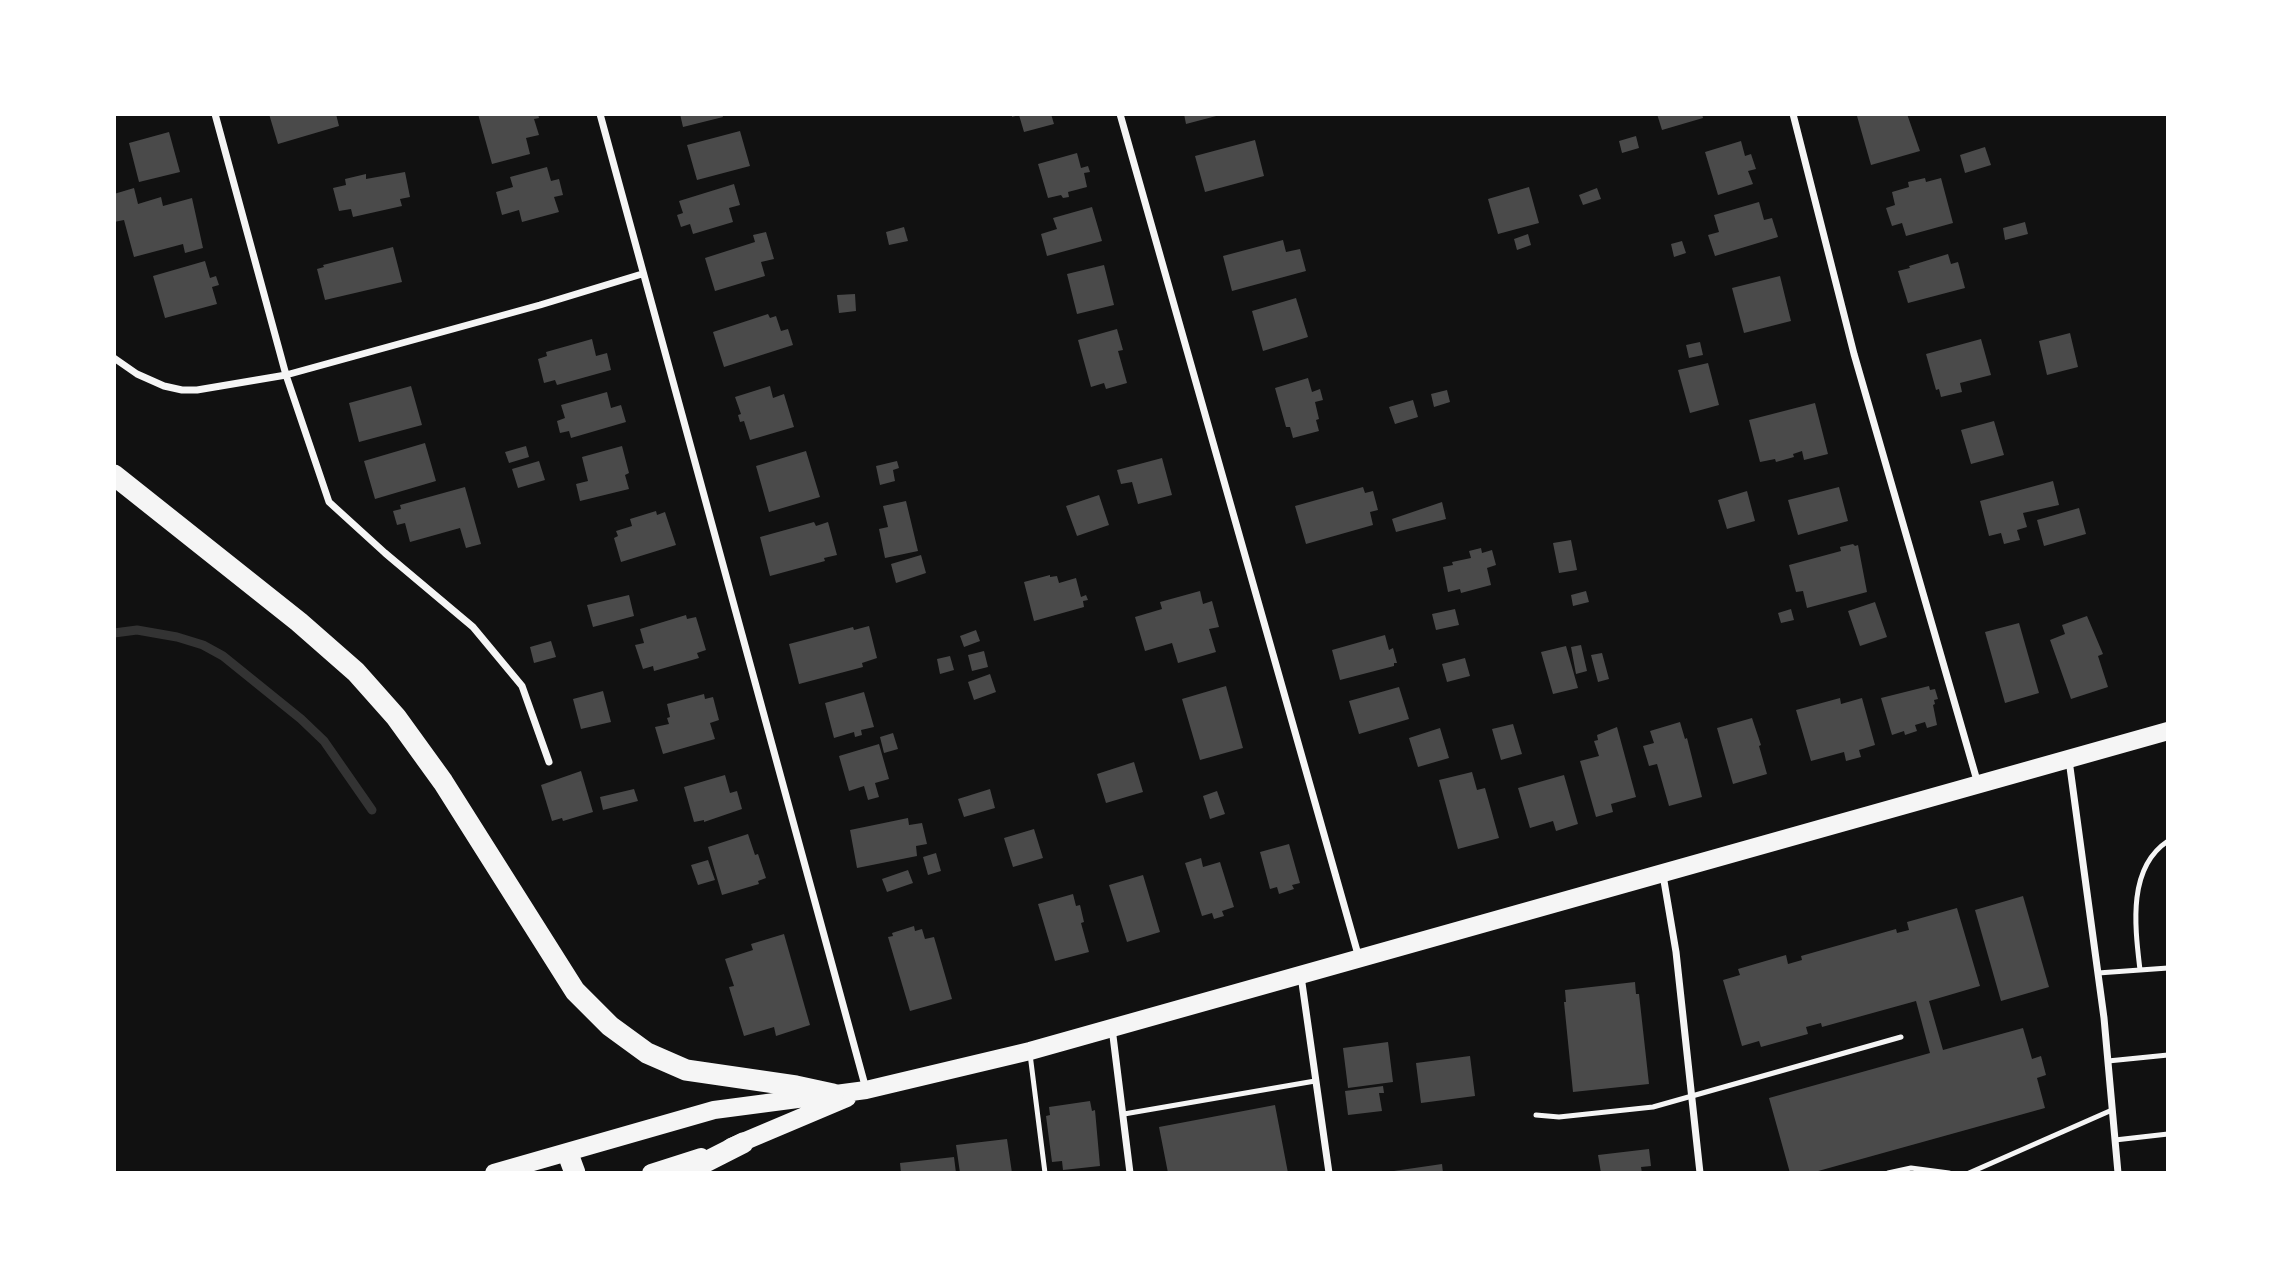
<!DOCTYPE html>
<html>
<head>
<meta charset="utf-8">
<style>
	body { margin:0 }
	#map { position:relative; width:2282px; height:1287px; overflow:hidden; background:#111; font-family:Roboto,sans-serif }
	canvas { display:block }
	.frame { position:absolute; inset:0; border:116px solid #fff; pointer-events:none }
</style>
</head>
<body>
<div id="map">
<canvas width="2282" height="1287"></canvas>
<div class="frame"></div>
</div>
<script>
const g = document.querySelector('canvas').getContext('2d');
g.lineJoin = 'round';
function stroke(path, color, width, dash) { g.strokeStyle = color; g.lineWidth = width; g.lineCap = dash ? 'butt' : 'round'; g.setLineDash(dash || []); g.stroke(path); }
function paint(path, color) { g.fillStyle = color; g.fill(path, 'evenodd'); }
stroke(new Path2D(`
	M114 633 137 630 177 637 203 645 223 656 301 719 324 741 372 810`), '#333', 9);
paint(new Path2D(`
	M269 114H336L339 126 278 144Z
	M478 114H538L539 118 534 119 539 135 526 138 530 154 492 164Z
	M680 114H722L723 117 683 127Z
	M1012 114H1051L1054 124 1024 132 1019 115 1012 117Z
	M1184 114H1220V115L1186 124Z
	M1657 114H1702L1703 118 1662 130Z
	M1865 114H1907L1920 151 1871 165 1857 116Z
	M740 131 750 166 697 180 687 145Z
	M169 132 180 172 139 182 129 143Z
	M1636 136 1639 148 1622 153 1619 141Z
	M1255 140 1264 176 1205 192 1195 156Z
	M1741 141 1745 156 1751 154 1756 169 1748 171 1753 184 1718 195 1705 152Z
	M1985 147 1991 165 1965 173 1960 155Z
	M1077 153 1081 168 1088 166 1090 172 1084 173 1087 187 1068 192 1069 197 1063 198 1061 195 1048 198 1038 164Z
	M547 167 551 181 559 179 563 195 554 197 559 212 522 222 519 210 502 215 496 192 513 187 510 177Z
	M405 172 410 197 400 199 402 206 353 217 351 209 339 211 333 188 346 185 345 179 366 174V179Z
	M1925 178 1926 182 1941 178 1953 223 1906 236 1902 223 1892 226 1886 208 1895 205 1892 192 1909 187 1908 182Z
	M734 184 740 205 729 208 733 222 693 234 690 224 681 227 677 215 683 213 679 201Z
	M1529 187 1539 223 1498 234 1488 199Z
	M134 188 138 204 161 197 163 206 192 198 203 248 185 253 183 244 134 257 124 220 114 222V194Z
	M1597 188 1601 199 1583 205 1579 195Z
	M1759 202 1764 220 1772 218 1778 237 1715 256 1708 235 1719 232 1714 215Z
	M1092 207 1102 241 1047 256 1041 234 1057 229 1053 218Z
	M2025 222 2028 234 2005 240 2003 228Z
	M904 227 908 241 889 245 886 232Z
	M766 232 774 259 761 262 765 276 715 291 705 258 755 242 753 235Z
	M1528 234 1531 245 1517 250 1514 239Z
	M1283 240 1286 252 1300 249 1306 271 1232 291 1223 256Z
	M1682 241 1686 253 1674 257 1671 244Z
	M393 247 402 282 325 300 317 269 324 267 323 265Z
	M1948 254 1951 264 1958 262 1965 288 1908 303 1898 271 1910 268 1909 266Z
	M205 261 210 278 216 276 219 285 212 287 217 304 165 318 153 276Z
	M1104 265 1114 305 1077 314 1067 274Z
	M1780 276 1791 321 1744 333 1732 288Z
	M855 294 856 311 839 313 837 295Z
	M1296 298 1308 337 1263 351 1252 311Z
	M768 314 770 318 776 316 781 331 788 329 793 345 724 367 713 332Z
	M1117 329 1123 350 1118 351 1127 383 1106 389 1104 383 1091 387 1078 340Z
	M2070 333 2078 367 2047 375 2039 341Z
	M592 339 596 356 607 353 611 370 557 385 555 380 544 383 538 359 547 356 546 352Z
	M1981 339 1991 375 1960 383 1962 392 1941 397 1939 389 1936 390 1926 354Z
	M1700 342 1703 355 1689 358 1686 345Z
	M1708 363 1719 405 1690 413 1678 370Z
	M1308 378 1312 392 1320 389 1323 400 1315 402 1319 419 1316 420 1319 431 1293 438 1290 427H1286L1275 388Z
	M411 386 422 425 359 442 349 403Z
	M770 386 773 398 784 394 794 427 750 440 744 421 740 422 738 415 741 414 735 397Z
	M1447 390 1450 402 1434 407 1431 394Z
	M607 392 611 408 621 405 626 422 571 438 569 431 560 433 557 421 565 418 561 405Z
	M1413 400 1418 417 1395 424 1389 407Z
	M1815 403 1828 454 1804 460 1802 451 1793 454 1794 457 1776 462 1775 459 1760 462 1749 420Z
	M1994 421 2004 455 1971 464 1961 430Z
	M425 443 436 481 375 499 364 461Z
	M526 446 529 457 509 463 505 452Z
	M622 446 629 473 625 475 629 489 580 501 576 484 588 481 582 457Z
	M806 451 820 497 769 512 756 466Z
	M1162 458 1172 495 1138 504 1132 482 1121 484 1117 470Z
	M539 461 545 480 518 488 512 469Z
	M897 461 899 468 893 470 895 481 880 485 876 466Z
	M2053 481 2059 505 2023 513 2027 527 2017 530 2020 540 2004 544 2001 533 1989 536 1980 501Z
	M465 487 481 544 466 548 460 528 410 542 405 523 397 525 393 511 401 509 400 505Z
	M1363 487 1365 493 1373 491 1378 510 1370 512 1373 525 1306 544 1295 506Z
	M1839 487 1848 521 1798 535 1788 500Z
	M1747 491 1755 521 1727 529 1718 500Z
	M1099 495 1109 525 1077 536 1066 506Z
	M906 501 918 551 885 558 879 529 888 527 883 506Z
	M1442 502 1446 519 1396 532 1392 519Z
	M2079 508 2086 534 2044 546 2037 520Z
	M656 511 657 515 665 512 676 545 621 562 614 538 618 536 616 531 632 526 630 519Z
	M814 522 816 526 828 522 837 555 824 558 825 561 770 576 760 537Z
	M1571 540 1577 570 1559 573 1553 543Z
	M1853 544 1855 546 1858 545 1867 592 1807 608 1803 591 1796 592 1789 565 1841 551 1840 547Z
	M1481 548 1482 553 1492 550 1496 565 1487 568 1491 585 1461 593 1460 589 1448 592 1443 567 1453 565 1452 562 1471 558 1469 551Z
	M921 555 926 573 896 583 891 564Z
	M1050 575V577L1057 576 1059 583 1076 578 1081 597 1086 595 1088 600 1083 601 1084 607 1034 621 1024 582Z
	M1200 591 1203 604 1212 601 1219 627 1209 629 1216 652 1178 663 1172 643 1145 651 1135 617 1162 609 1160 602Z
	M1586 591 1589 602 1573 606 1571 595Z
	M629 595 634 616 593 627 587 605Z
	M1875 602 1887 637 1860 646 1848 611Z
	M1455 609 1459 625 1436 630 1432 614Z
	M1791 609 1794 620 1781 623 1778 613Z
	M686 615 687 619 696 617 706 650 697 653 699 658 654 671 653 666 643 669 635 645 644 643 640 629Z
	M2087 616 2103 654 2098 656 2108 687 2071 699 2050 640 2065 634 2062 625Z
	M2019 623 2039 693 2005 703 1985 632Z
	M869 626 877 658 862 663 863 667 799 684 789 644 853 627 854 630Z
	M976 630 980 641 964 647 960 636Z
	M1385 635 1389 650 1393 648 1397 663H1394V666L1340 680 1332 650Z
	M551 641 556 657 534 663 530 647Z
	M1581 645 1587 671 1576 674 1571 647Z
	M1566 646 1578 688 1553 694 1541 652Z
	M984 651 988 667 972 671 968 655Z
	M1602 653 1609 679 1598 682 1591 655Z
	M950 656 954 670 940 674 937 659Z
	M1465 658 1470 676 1447 682 1442 664Z
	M990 674 996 692 974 700 968 682Z
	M1226 686 1243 748 1200 760 1182 699Z
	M1929 686 1930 690 1935 689 1938 699 1934 700 1935 704 1933 705 1937 725 1927 728 1925 722 1915 725 1917 731 1905 735 1904 731 1892 735 1881 698Z
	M1399 687 1409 719 1359 734 1349 701Z
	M603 691 611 722 581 729 573 699Z
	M864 692 874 727 861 730 862 735 855 737 854 732 834 738 825 703Z
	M704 694 705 699 713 697 719 720 710 723 715 739 663 754 655 727 669 724 667 718 670 717 667 704Z
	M1840 698 1841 704 1862 698 1875 745 1859 750 1861 757 1846 761 1844 752 1811 761 1796 710Z
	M1752 718 1761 745 1759 746 1767 774 1733 784 1717 728Z
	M1680 722 1685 739 1687 738 1702 797 1669 806 1657 764 1649 766 1643 746 1654 743 1650 731Z
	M1513 724 1522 754 1501 760 1492 729Z
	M1617 727 1636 797 1611 804 1613 812 1596 817 1580 761 1599 756 1594 741 1598 740 1597 735Z
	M1440 728 1449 758 1418 767 1409 738Z
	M893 733 898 749 884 753 880 737Z
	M879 744 889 779 875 783 879 797 868 800 864 786 849 791 839 756Z
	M1134 762 1143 792 1106 803 1097 774Z
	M581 771 593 812 563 821 562 818 552 821 541 785Z
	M1472 772 1477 790 1485 788 1499 838 1458 849 1439 780Z
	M725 775 730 793 737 791 742 809 704 822V820L694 822 684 787Z
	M1564 775 1578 824 1556 831 1553 821 1530 828 1518 788Z
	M634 789 638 801 603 810 600 797Z
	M990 789 995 808 964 817 958 799Z
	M1217 791 1225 814 1210 819 1203 796Z
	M908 818 909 825 922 823 927 844 916 846 917 856 857 868 850 830Z
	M1034 829 1043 858 1013 867 1004 838Z
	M748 834 755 855 758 854 766 878 758 881 759 884 722 895 708 847Z
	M1289 844 1300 883 1292 885 1294 889 1279 894 1277 887 1270 889 1260 852Z
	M936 853 941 871 928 875 923 857Z
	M1201 858 1203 867 1220 862 1234 907 1222 911 1224 916 1214 919 1212 913 1202 916 1185 863Z
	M708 860 715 880 698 885 691 865Z
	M908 870 913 883 887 892 882 879Z
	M1143 875 1160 932 1127 942 1109 885Z
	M1073 894 1076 906 1080 905 1084 922 1081 923 1089 952 1055 961 1038 904Z
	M2023 896 2049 987 2001 1001 1975 910Z
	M1957 908 1980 986 1929 1001 1943 1050 2023 1028 2032 1059 2041 1056 2046 1075 2037 1078 2045 1108 1811 1173H1790L1769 1098 1930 1053 1916 1001 1822 1027 1821 1023 1806 1027 1808 1034 1761 1047 1759 1041 1742 1046 1723 980 1740 975 1738 969 1786 955 1788 964 1802 960 1801 956 1896 929 1897 933 1909 930 1907 922Z
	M914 926 915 931 922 929 925 939 934 937 952 999 910 1011 888 937 893 936 892 933Z
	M784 934 810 1025 776 1036 774 1027 744 1036 729 987 734 986 725 959 753 950 751 944Z
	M1635 982 1636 994H1639L1649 1084 1573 1092 1564 1002H1566L1565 990Z
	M1388 1042 1393 1082 1348 1088 1343 1048Z
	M1470 1056 1475 1096 1421 1103 1416 1063Z
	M1383 1086 1384 1093H1379L1382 1111 1348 1115 1345 1091Z
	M1090 1101 1092 1111 1095 1110 1100 1166 1063 1170 1062 1161 1052 1162 1046 1116 1050 1115 1049 1107Z
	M1275 1105 1288 1173H1168L1159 1127Z
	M1007 1139 1012 1173H960L956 1145Z
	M1649 1149 1651 1166 1641 1167 1642 1173H1601L1598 1155Z
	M954 1157 956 1173H901L900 1163Z
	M1442 1164 1443 1173H1387V1172Z`), '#4a4a4a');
stroke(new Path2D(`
	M2140 970C2135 927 2127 868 2168 841
	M2098 973 2168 968
	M1030 1054 1045 1173
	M2108 1061 2168 1055
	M1124 1114 1315 1081
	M1536 1115 1559 1117 1653 1107 1901 1037
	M2115 1140 2168 1134
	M1888 1173 1911 1168 1949 1173
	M1969 1173 2112 1110`), '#f5f5f5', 5);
stroke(new Path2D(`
	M215 114 286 375 329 502 385 553 473 627 522 686 549 762
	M600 114 866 1089
	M1120 114 1359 958
	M1793 114 1854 354 1978 784
	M114 358 137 374 164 386 182 390H197L286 375 540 305 642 274
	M2069 760 2104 1018 2118 1173
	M1663 875 1676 952 1700 1173
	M1301 976 1329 1173
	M1112 1028 1130 1173`), '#f5f5f5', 7);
stroke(new Path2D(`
	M731 1147 847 1098
	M494 1173 714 1110 866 1090 1030 1051 2168 731
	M651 1173 701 1157`), '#f5f5f5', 18);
stroke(new Path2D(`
	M114 475 299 622 356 672 396 717 443 782 575 991 610 1026 647 1053 686 1070 796 1086 833 1094
	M568 1154 575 1173
	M684 1173 743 1143`), '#f5f5f5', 21);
</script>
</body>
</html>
